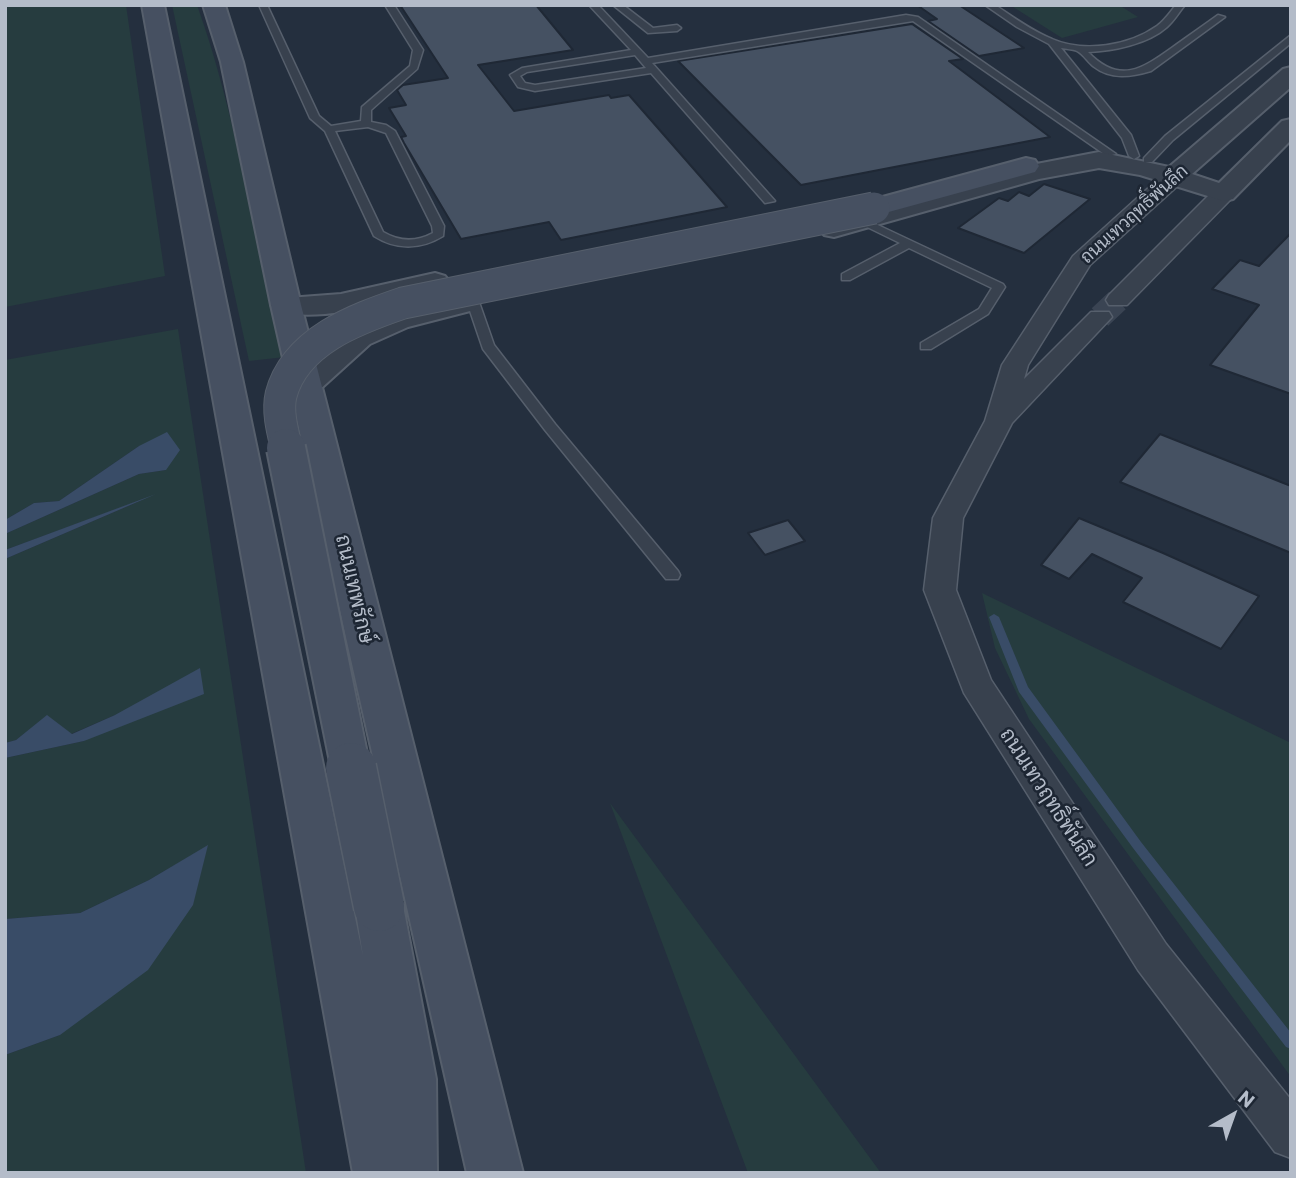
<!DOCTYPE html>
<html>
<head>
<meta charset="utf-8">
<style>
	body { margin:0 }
	#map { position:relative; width:1296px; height:1178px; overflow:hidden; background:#242f3e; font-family:Commissioner,sans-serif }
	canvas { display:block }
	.frame { position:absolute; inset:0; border:7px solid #b4bcc9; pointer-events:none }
	.north { position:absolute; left:1198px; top:1080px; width:70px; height:70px; -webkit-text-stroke:5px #1d2633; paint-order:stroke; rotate:40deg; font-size:19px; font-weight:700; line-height:28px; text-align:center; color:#b4bcc9 }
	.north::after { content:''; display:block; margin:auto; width:24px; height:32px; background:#b4bcc9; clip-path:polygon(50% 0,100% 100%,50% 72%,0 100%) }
</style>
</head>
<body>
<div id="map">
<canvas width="1296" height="1178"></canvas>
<div class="frame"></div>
<div class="north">N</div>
</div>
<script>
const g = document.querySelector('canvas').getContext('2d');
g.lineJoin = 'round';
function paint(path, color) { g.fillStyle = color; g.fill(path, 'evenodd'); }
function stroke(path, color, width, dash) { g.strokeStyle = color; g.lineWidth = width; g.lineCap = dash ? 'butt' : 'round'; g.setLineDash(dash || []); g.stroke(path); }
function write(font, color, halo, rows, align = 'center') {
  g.font = font + ' Commissioner,Sarabun,sans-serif'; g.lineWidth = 5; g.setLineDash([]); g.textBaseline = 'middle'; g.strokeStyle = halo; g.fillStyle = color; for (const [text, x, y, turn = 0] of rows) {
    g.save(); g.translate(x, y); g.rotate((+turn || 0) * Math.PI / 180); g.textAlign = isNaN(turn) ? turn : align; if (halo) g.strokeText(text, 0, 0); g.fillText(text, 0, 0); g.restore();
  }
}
paint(new Path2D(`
	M5 5H126L165 276 5 307Z
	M172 5H197C238 119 253 240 285 357L249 361Z
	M1010 5H1119L1138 17 1062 38Z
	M178 329 306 1173H5V1055L60 1035 208 846 149 880 80 913 5 919V758L84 741 115 715 71 734 47 716 16 740 5 743V559L142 500 5 550V534L139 474 166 470 139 446 59 501 34 503 5 520V360Z
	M982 593 1291 743V1077L1029 719 995 648Z
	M610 803 881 1173H748Z`), '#263c3f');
paint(new Path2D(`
	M167 432 180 450 166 470 139 474 5 534V520L34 503 59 501 139 446Z
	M156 494 5 559V550Z
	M200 668 204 694 84 741 5 758V743L16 740 47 715 72 734 115 715Z
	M208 845 193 905 148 970 60 1035 5 1055V919L80 913 149 880Z`), '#394c67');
paint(new Path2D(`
	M994 614 999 617 1028 687 1141 842 1291 1033V1049L1286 1047 1133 848 1019 692 989 617Z`), '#394c67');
const building = new Path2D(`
	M400 5H536L573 50 478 65 514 111 609 95 611 98 629 95 727 207 561 240 549 222 461 239 404 143 401 137 406 136 389 108 406 105 397 90 403 85 448 78Z
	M917 5H959L1024 48 979 56 928 21 937 19Z
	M912 24 963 59 949 61 1050 137 801 185 678 61Z
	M1044 184 1090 199 1024 253 958 228 999 198 1008 201 1019 192 1029 196Z
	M1291 233V394L1210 365 1259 305 1212 289 1240 260 1259 266Z
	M1160 434 1291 486V553L1120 482Z
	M1079 518 1163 553 1259 596 1221 649 1123 602 1142 578 1092 554 1069 579 1041 565Z
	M788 520 805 541 765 555 748 533Z`);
paint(building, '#455162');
stroke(building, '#1f2835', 2);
stroke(new Path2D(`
	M1100 317 1118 300`), '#3a4453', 24, [24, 12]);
const service = new Path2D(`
	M259 5H267L319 116 331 126 361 121 362 107 410 66 413 50 385 5H394L423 50 417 69 371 110V122L386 125 395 131 444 226 443 236C420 250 396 250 374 236L325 131 310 118ZM368 127 386 133 432 226 433 233C416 242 400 242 383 232L335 131Z
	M589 5H598L648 58 906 15 918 17 1116 154 1107 156 913 21 652 63 775 201 765 203 651 73 535 91 518 87 510 75 522 68 631 50ZM635 55 646 68 535 85 525 83 520 76 527 72Z
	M613 5H623L653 28 677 25 681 28 677 31 648 33Z
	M985 5H995C1013 17 1032 31 1052 39 1084 53 1129 46 1157 26 1165 20 1170 12 1176 5H1185C1179 12 1174 21 1167 27 1148 44 1113 51 1088 52 1120 85 1142 69 1173 47 1188 36 1203 26 1218 15L1225 17 1151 71C1131 77 1111 80 1093 66 1088 62 1083 54 1077 51 1073 49 1065 49 1061 48L1131 135 1139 156 1134 159 1129 156 1122 138 1049 44 1017 27Z
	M1291 35V43L1173 140 1152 162H1144V158L1165 136Z
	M865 219 1003 284 1005 287 988 314 931 349H921V343L979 309 992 288 909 248 850 280H842V274L900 243 861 224V220Z
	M473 298 479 302 494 345 555 424 678 571 680 575 678 579H666L545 430 483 349 467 302Z`);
const minor = new Path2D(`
	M1174 171 1182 172 1185 177 1182 182 1090 265 1028 365 1024 379 1091 312H1109L1112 317 1012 423 963 518 956 590 991 680 1166 944 1291 1100V1158L1275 1152 1138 970 964 693 924 590 933 518 985 421 1002 365 1073 256 1166 172Z
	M1224 186 1232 188 1235 193 1232 198 1127 305H1109L1106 300 1109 295 1216 188Z`);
const tertiary = new Path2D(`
	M1291 67V87L1192 174 1219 183 1282 121 1291 119V140L1233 199 1224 201 1140 175 1099 168 1039 179 834 237 824 235 820 229 824 223 1026 166 1099 152 1169 167 1283 69Z
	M435 273 445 276 450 282 445 288C396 300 325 324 275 311L271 305 275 299 341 294Z
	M463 295 474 298 478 304 474 310 408 327 370 344 317 392 306 395 295 392 290 385 348 330 386 314Z`);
const secondary = new Path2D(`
	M142 5H164L363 956 355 906 362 891 379 885 396 891 403 906 436 1079 437 1173H353Z
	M203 5H225L243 62 301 305 523 1173H467L271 305 221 62Z
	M1026 158 1035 160 1039 166 1035 172 874 216 864 214 860 208 864 202Z`);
stroke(service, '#565f6c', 3);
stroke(minor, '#565f6c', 3);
stroke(tertiary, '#565f6c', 4);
stroke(secondary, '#565f6c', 4);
paint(service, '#38414e');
paint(minor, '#38414e');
paint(tertiary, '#38414e');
paint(secondary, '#465061');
const secondaryBridgeFar2 = new Path2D(`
	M287 450C283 433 277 412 281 395 295 341 356 319 403 303L874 208`);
const secondaryBridgeFar1 = new Path2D(`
	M286 448 351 770`);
const secondaryBridge = new Path2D(`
	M351 768 379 906`);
stroke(secondaryBridgeFar2, '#565f6c', 33, []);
stroke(secondaryBridgeFar1, '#565f6c', 42, []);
stroke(secondaryBridge, '#565f6c', 53, []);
stroke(secondaryBridgeFar2, '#465061', 31);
stroke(secondaryBridgeFar1, '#465061', 38);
stroke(secondaryBridge, '#465061', 50);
write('18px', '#b4bcc9', '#1d2633', [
	["ถนนเทวฤทธิ์พันลึก",1134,214,-42]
]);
write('21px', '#b4bcc9', '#1d2633', [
	["ถนนเทพรักษ์",355,589,77],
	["ถนนเทวฤทธิ์พันลึก",1049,797,57]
]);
</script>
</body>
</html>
